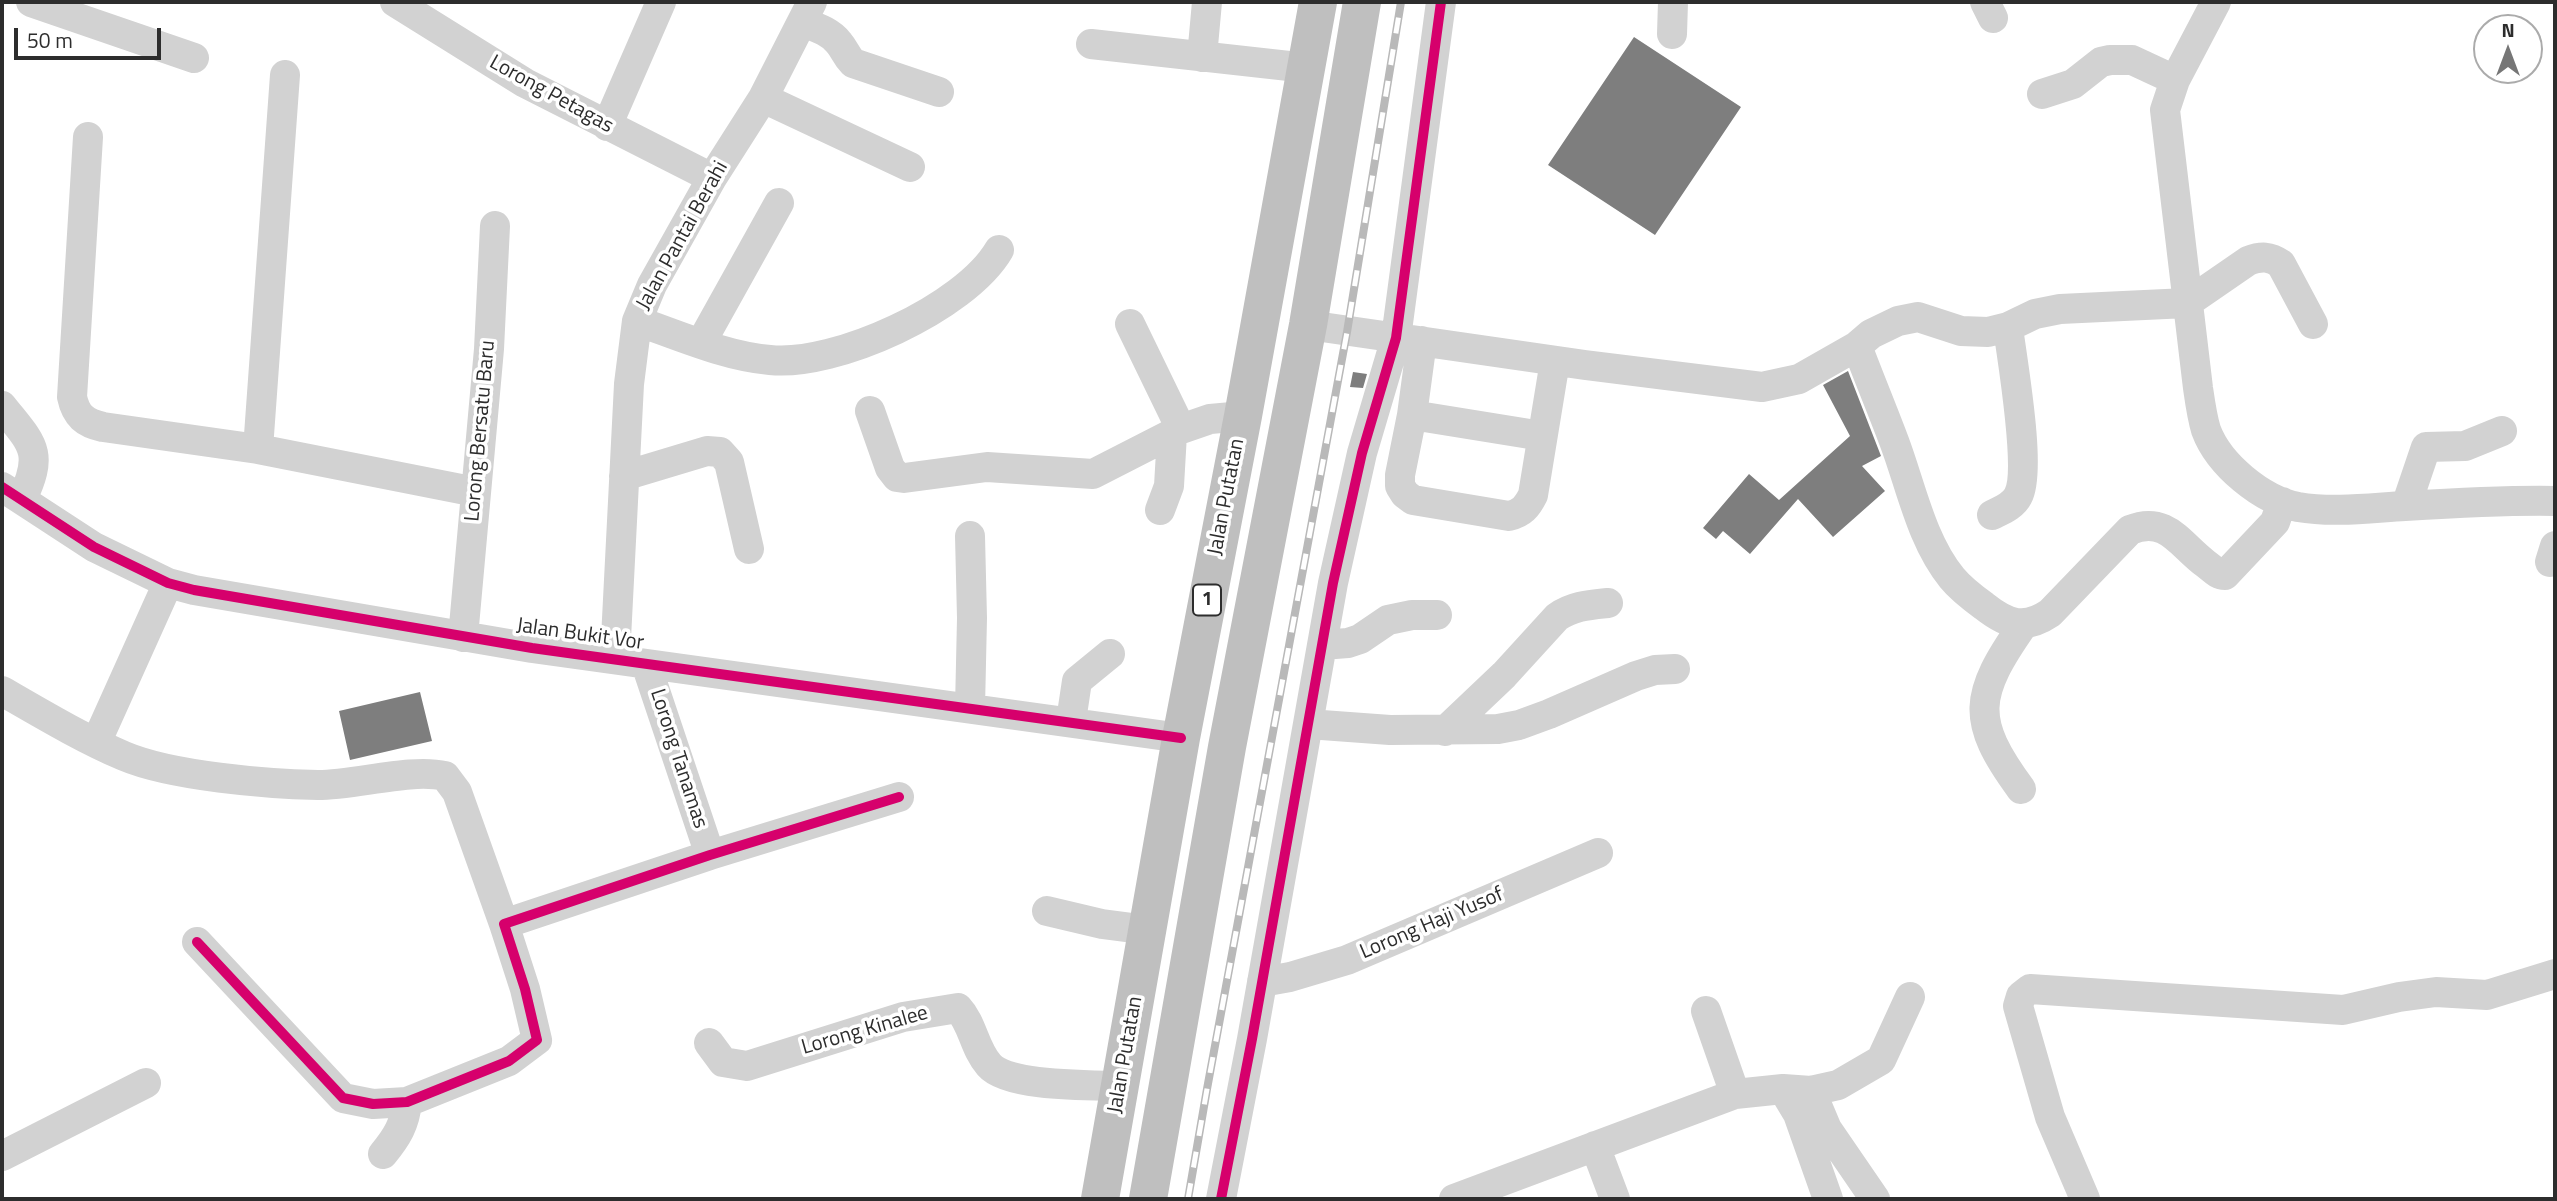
<!DOCTYPE html>
<html>
<head>
<meta charset="utf-8">
<style>
	body { margin:0 }
	#map { position:relative; width:2557px; height:1201px; overflow:hidden; background:#fff; font-family:"Titillium Web",sans-serif }
	canvas { display:block }
	.frame { position:absolute; inset:0; border:4px solid #2d2d2d; pointer-events:none }
	.north { position:absolute; left:2473px; top:14px; width:70px; height:70px; box-sizing:border-box; background:#fff; border:2px solid #ababab; border-radius:50%; rotate:0deg; font-size:19px; font-weight:700; line-height:28px; text-align:center; color:#2d2d2d }
	.north::after { content:''; display:block; margin:auto; width:24px; height:32px; background:#767676; clip-path:polygon(50% 0,100% 100%,50% 72%,0 100%) }
	.scale { position:absolute; left:14px; top:28px; width:147px; height:32px; box-sizing:border-box; border:4px solid #2d2d2d; border-top:0; padding-left:9px; font-size:21px; line-height:24px; white-space:nowrap; color:#2d2d2d; -webkit-text-stroke:5px #fff; paint-order:stroke }
</style>
</head>
<body>
<div id="map">
<canvas width="2557" height="1201"></canvas>
<div class="frame"></div>
<div class="north">N</div>
<div class="scale">50 m</div>
</div>
<script>
const g = document.querySelector('canvas').getContext('2d');
g.lineJoin = 'round';
function paint(path, color) { g.fillStyle = color; g.fill(path, 'evenodd'); }
function stroke(path, color, width, dash) { g.strokeStyle = color; g.lineWidth = width; g.lineCap = dash ? 'butt' : 'round'; g.setLineDash(dash || []); g.stroke(path); }
function write(font, color, halo, rows, align = 'center') {
  g.font = font + ' "Titillium Web",sans-serif'; g.lineWidth = 7; g.setLineDash([]); g.textBaseline = 'middle'; g.strokeStyle = halo; g.fillStyle = color; for (const [text, x, y, turn = 0] of rows) {
    g.save(); g.translate(x, y); g.rotate((+turn || 0) * Math.PI / 180); g.textAlign = isNaN(turn) ? turn : align; if (halo) g.strokeText(text, 0, 0); g.fillText(text, 0, 0); g.restore();
  }
}
paint(new Path2D(`
	M1634 37 1741 107 1655 235 1548 165Z
	M1848 371 1881 456 1862 466 1885 491 1833 537 1798 499 1750 554 1723 531 1716 539 1703 528 1749 474 1779 500 1850 436 1823 385Z
	M1353 372 1367 374 1363 388 1350 387Z
	M420 692 432 741 350 760 339 711Z`), '#7e7e7e');
stroke(new Path2D(`
	M31 2 194 58
	M395 2 525 83 712 178
	M1985 2 1993 18
	M2216 2 2175 80 2165 110 2198 388C2200 402 2202 417 2206 430 2219 465 2262 500 2298 507 2333 513 2370 508 2405 506 2455 503 2505 500 2555 501
	M802 22C815 27 830 31 839 43 845 50 846 56 853 63L939 92
	M1672 34 1673 2
	M1091 44 1307 68
	M1202 57 1207 2
	M2042 94 2073 84 2101 62 2110 60H2132L2175 80
	M763 98 910 167
	M607 126 661 2
	M88 137 72 397C76 416 85 423 103 427L258 449 476 492
	M637 321C680 336 725 356 770 360 835 367 965 308 999 250
	M1130 324 1181 429
	M1308 325 1585 365 1762 387 1799 379 1857 346 1871 334 1898 321 1918 317 1961 331 1988 332 2008 327 2035 314 2060 309 2187 303 2248 261C2261 256 2270 256 2281 264L2313 324
	M1422 341 1412 415 1400 475V486L1405 494 1413 500 1509 516C1522 513 1527 507 1533 495L1555 361
	M701 343 779 203
	M1857 346C1869 378 1882 409 1894 441 1911 486 1921 540 1952 578 1961 589 1973 598 1984 606 2008 625 2025 630 2050 613L2130 530C2167 515 2180 545 2206 564 2213 569 2217 575 2225 575L2275 522 2282 502
	M2 406C32 444 45 451 22 499
	M870 411 890 468 897 477 904 478 987 467 1093 474 1181 429 1210 419 1243 416
	M1412 415 1542 436
	M258 449 285 75
	M624 476 707 451 720 452 729 462 749 549
	M2 487 94 547 168 583 194 590 532 648 1181 738
	M2406 506 2426 447 2465 446 2502 431
	M1160 510 1169 486 1172 434
	M1992 515C2002 510 2013 506 2018 496 2032 471 2012 360 2008 327
	M970 536 972 618 970 708
	M2550 562 2555 546
	M463 637 489 349 495 226
	M1322 645 1348 643 1360 639 1388 620 1412 615H1437
	M615 658 629 384 637 321 652 285 712 178 763 98 812 2
	M646 664 710 855
	M2 691C42 714 82 738 124 756 171 776 267 784 318 785 356 785 411 768 445 776L457 792 504 924
	M1071 721 1077 681 1110 654
	M1308 724 1390 730 1498 729 1519 725 1549 714 1636 676 1655 670 1675 669
	M1445 731 1504 675 1557 617C1573 606 1588 605 1608 603
	M96 743 168 583
	M2021 789C1970 720 1974 695 2023 625
	M1047 911 1102 924 1148 930
	M197 942 343 1098 373 1104 407 1102 509 1061 537 1040 525 989 504 924 710 855 899 797
	M1262 982 1290 977 1347 960 1598 853
	M1706 1011 1735 1094
	M709 1043 723 1062 747 1066 903 1017 958 1008C973 1024 974 1048 989 1065 1008 1087 1090 1085 1120 1086
	M1783 1089 1798 1114 1828 1199
	M1811 1091 1827 1129 1875 1199
	M1595 1146 1615 1199
	M383 1154C397 1137 405 1124 407 1102
	M2 1156 146 1083
	M1221 1199 1252 1039 1333 583 1362 453 1396 338 1441 2
	M1454 1199 1735 1094 1783 1089 1811 1091 1838 1085 1881 1060 1910 997
	M2085 1199 2050 1117 2018 1006 2021 996 2030 989 2343 1010 2399 997 2436 992 2487 995 2555 974`), '#d2d2d2', 30);
stroke(new Path2D(`
	M1100 1199 1181 738 1243 416 1318 2
	M1148 1199 1227 747 1308 325 1362 2`), '#bfbfbf', 38);
const rail = new Path2D(`
	M1188 1199 1207 1089 1347 332 1401 2`);
stroke(rail, '#b9b9b9', 8);
stroke(rail, '#fff', 5, [16]);
stroke(new Path2D(`
	M2 487 94 547 168 583 194 590 532 648 1181 738
	M197 942 343 1098 373 1104 407 1102 509 1061 537 1040 525 989 504 924 710 855 899 797
	M1221 1199 1252 1039 1333 583 1362 453 1396 338 1441 2`), '#d6006c', 10);
for (const [x, y, w] of [
	[1207,600,28]
]) { const box = new Path2D(); box.roundRect(x - w / 2, y - 15.5, w, 31, 5); g.fillStyle = '#fff'; g.fill(box); stroke(box, '#2d2d2d', 2); }
write('bold 19px', '#2d2d2d', null, [
	["1",1207,600]
]);
write('21px', '#2d2d2d', '#fff', [
	["Lorong Petagas",551,95,29],
	["Jalan Pantai Berahi",683,236,-61],
	["Lorong Bersatu Baru",481,431,-85],
	["Jalan Putatan",1227,497,-79],
	["Jalan Bukit Vor",580,635,8],
	["Lorong Tanamas",678,759,72],
	["Lorong Haji Yusof",1432,924,-23],
	["Lorong Kinalee",865,1031,-16],
	["Jalan Putatan",1126,1055,-80]
]);
</script>
</body>
</html>
